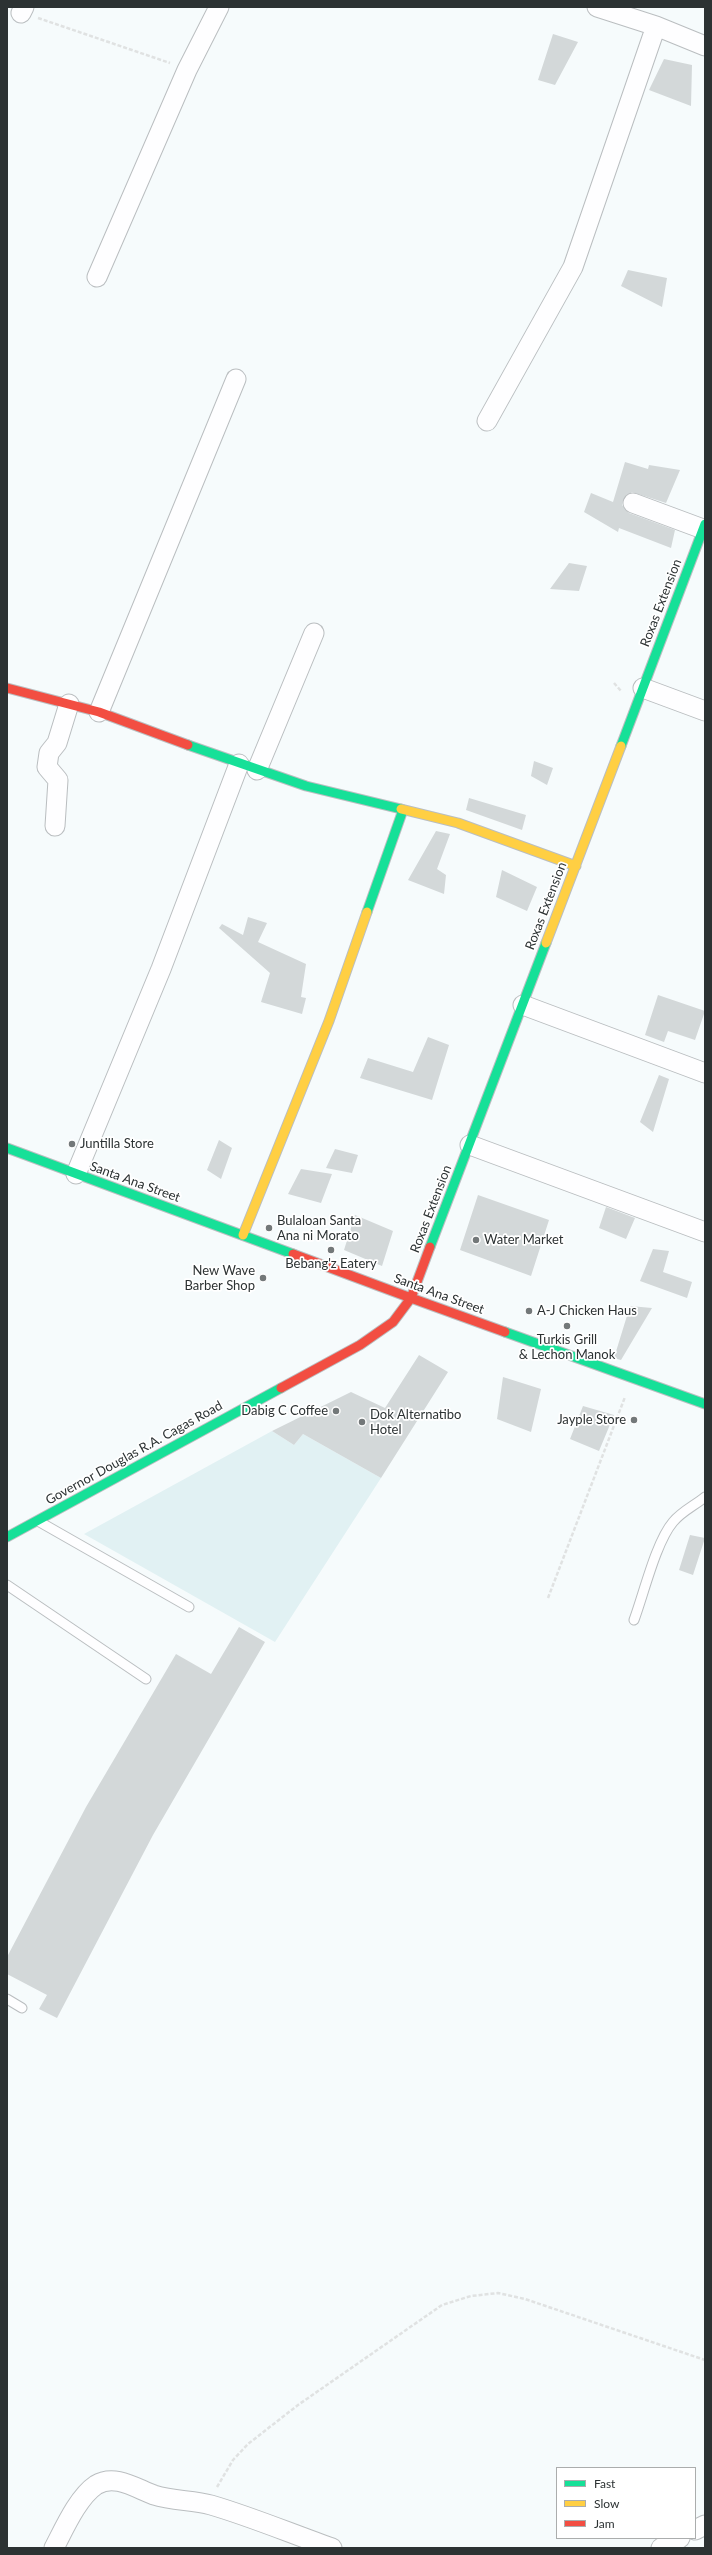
<!DOCTYPE html>
<html>
<head>
<meta charset="utf-8">
<style>
	body { margin:0 }
	#map { position:relative; width:712px; height:2555px; overflow:hidden; background:#f6fbfc; font-family:Lato,sans-serif }
	canvas { display:block }
	.frame { position:absolute; inset:0; border:8px solid #2c3233; pointer-events:none }
	.legend { position:absolute; left:556px; top:2467px; width:140px; height:72px; box-sizing:border-box; background:#fff; border:1px solid #abadad; margin:0; padding:5px 7px; list-style:none; font-size:12px; color:#2c3233 }
	.legend li { display:flex; align-items:center; gap:8px; height:20px }
	.legend b { width:20px; border:1px solid #abadad }
</style>
</head>
<body>
<div id="map">
<canvas width="712" height="2555"></canvas>
<div class="frame"></div>
<ul class="legend">
<li><b style="height:5px;background:#16e098"></b>Fast</li>
<li><b style="height:5px;background:#ffcf43"></b>Slow</li>
<li><b style="height:5px;background:#f24e42"></b>Jam</li>
</ul>
</div>
<script>
const g = document.querySelector('canvas').getContext('2d');
g.lineJoin = 'round';
function paint(path, color) { g.fillStyle = color; g.fill(path, 'evenodd'); }
function stroke(path, color, width, dash) { g.strokeStyle = color; g.lineWidth = width; g.lineCap = dash ? 'butt' : 'round'; g.setLineDash(dash || []); g.stroke(path); }
function write(font, color, halo, rows, align = 'center') {
  g.font = font + ' Lato,sans-serif'; g.lineWidth = 3.5; g.setLineDash([]); g.textBaseline = 'middle'; g.strokeStyle = halo; g.fillStyle = color; for (const [text, x, y, turn = 0] of rows) {
    g.save(); g.translate(x, y); g.rotate((+turn || 0) * Math.PI / 180); g.textAlign = isNaN(turn) ? turn : align; if (halo) g.strokeText(text, 0, 0); g.fillText(text, 0, 0); g.restore();
  }
}
paint(new Path2D(`
	M272 1431 294 1445 303 1434 381 1478 275 1642 84 1534Z`), '#e1f1f3');
paint(new Path2D(`
	M553 34 578 42 555 85 538 80Z
	M664 59 692 65 691 106 649 90Z
	M628 270 667 278 662 307 621 286Z
	M625 462 648 469 649 465 680 470 666 503 632 492 623 500 622 505 629 513 675 530 671 548 619 528 618 532 584 512 591 493 613 502Z
	M569 563 587 566 579 591 550 589Z
	M534 761 553 768 547 785 531 776Z
	M469 798 526 815 522 830 466 810Z
	M436 831 450 834 437 869 446 875 444 894 408 880Z
	M502 870 537 887 527 911 496 897Z
	M248 917 267 923 258 942 306 964 301 997 306 998 302 1014 261 1002 270 973 219 928 222 924 243 935Z
	M658 995 705 1011 695 1040 668 1031 664 1042 645 1035Z
	M428 1037 449 1045 432 1100 360 1078 368 1058 413 1072Z
	M659 1075 669 1079 653 1132 640 1122Z
	M219 1140 232 1148 221 1179 207 1170Z
	M335 1149 358 1155 352 1173 326 1168Z
	M301 1169 332 1174 321 1203 288 1194Z
	M478 1195 549 1220 531 1276 460 1250Z
	M606 1207 635 1218 626 1239 599 1228Z
	M355 1215 393 1231 382 1266 344 1250Z
	M653 1249 669 1251 663 1272 692 1282 687 1298 640 1281Z
	M630 1306 652 1308 621 1360 614 1358Z
	M419 1355 448 1372 381 1478 303 1434 294 1445 272 1431 351 1392 385 1408Z
	M503 1377 541 1389 531 1432 497 1419Z
	M583 1406 614 1415 599 1451 570 1439Z
	M690 1535 705 1538 693 1575 679 1570Z
	M239 1627 265 1642 153 1835 57 2018 39 2009 47 1995 7 1974V1957L86 1807 176 1654 211 1674Z`), '#d3d8d9');
const lane = new Path2D(`
	M38 1521 189 1607
	M7 1585 146 1679
	M634 1620C644 1593 656 1542 673 1522 682 1511 694 1506 705 1497
	M7 1999 22 2008`);
const street = new Path2D(`
	M597 7 656 26 705 46
	M21 13 24 7
	M97 277 187 70 219 7
	M487 421 573 267 656 26
	M633 503 703 529
	M643 688 705 711
	M99 712 236 379
	M257 770 314 633
	M55 826 58 780 47 767 49 753 57 743 69 704
	M523 1005 705 1073
	M470 1145 705 1232
	M76 1174 161 969 239 764
	M695 2530 705 2525
	M54 2548C64 2529 78 2497 96 2485 115 2473 137 2489 154 2495 173 2501 193 2500 211 2505 252 2517 292 2534 332 2548
	M661 2548 680 2538`);
const fast = new Path2D(`
	M188 745 306 786 401 809
	M621 746 705 524
	M367 912 403 810
	M7 1148 293 1254
	M430 1247 546 943
	M505 1332 705 1404
	M7 1537 281 1388`);
const slow = new Path2D(`
	M401 809 458 823 576 866
	M546 943 621 746
	M243 1235 329 1021 367 912`);
const jam = new Path2D(`
	M7 688 99 712 188 745
	M293 1254 411 1298 430 1247
	M281 1388 360 1345 393 1322 411 1298 505 1332`);
stroke(lane, '#babec0', 11);
stroke(street, '#babec0', 21);
stroke(fast, '#babec0', 11);
stroke(slow, '#babec0', 11);
stroke(jam, '#babec0', 11);
stroke(new Path2D(`
	M38 18 170 63
	M614 683 621 691
	M548 1598 625 1397
	M217 2487 233 2460 248 2444 298 2405 442 2305 471 2296 498 2293 525 2299 705 2360`), '#e0e2e2', 2.5, [4, 2]);
stroke(lane, '#fefeff', 9);
stroke(street, '#fefeff', 19);
stroke(fast, '#16e098', 9);
stroke(slow, '#ffcf43', 9);
stroke(jam, '#f24e42', 9);
for (const [x, y, r, color] of [
	[72,1144,4,"#737879"],
	[269,1228,4,"#737879"],
	[476,1240,4,"#737879"],
	[331,1250,4,"#737879"],
	[263,1278,4,"#737879"],
	[529,1311,4,"#737879"],
	[567,1326,4,"#737879"],
	[336,1411,4,"#737879"],
	[634,1420,4,"#737879"],
	[362,1422,4,"#737879"]
]) { const dot = new Path2D(); dot.arc(x, y, r, 0, 2 * Math.PI); g.fillStyle = color; g.fill(dot); stroke(dot, '#fff', 1.5); }
write('13px', '#2c3233', '#fff', [
	["Roxas Extension",661,603,-69],
	["Roxas Extension",546,906,-69],
	["Santa Ana Street",135,1182,20],
	["Roxas Extension",431,1209,-69],
	["Santa Ana Street",439,1294,20],
	["Governor Douglas R.A. Cagas Road",134,1453,-29]
]);
write('13px', '#2c3233', '#fff', [
	["Juntilla Store",80,1144],
	["Bulaloan Santa",277,1221],
	["Ana ni Morato",277,1236],
	["Water Market",484,1240],
	["Bebang'z Eatery",331,1264,"center"],
	["New Wave",255,1271,"right"],
	["Barber Shop",255,1286,"right"],
	["A-J Chicken Haus",537,1311],
	["Turkis Grill",567,1340,"center"],
	["& Lechon Manok",567,1355,"center"],
	["Dabig C Coffee",328,1411,"right"],
	["Dok Alternatibo",370,1415],
	["Hotel",370,1430],
	["Jayple Store",626,1420,"right"]
], 'left');
</script>
</body>
</html>
